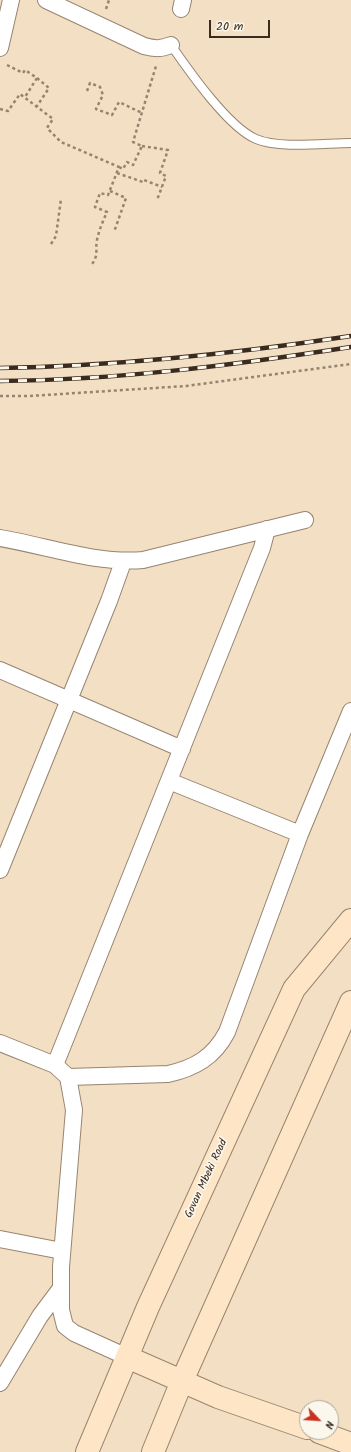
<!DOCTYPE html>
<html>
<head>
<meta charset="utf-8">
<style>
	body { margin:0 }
	#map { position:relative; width:351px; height:1452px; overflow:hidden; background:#f3dfc3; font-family:Kalam,sans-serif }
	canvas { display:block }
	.north { position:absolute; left:299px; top:1400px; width:40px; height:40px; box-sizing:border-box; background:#fbf7ec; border:1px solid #aea59a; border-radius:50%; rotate:115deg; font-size:11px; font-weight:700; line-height:16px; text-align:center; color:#3b2a1e }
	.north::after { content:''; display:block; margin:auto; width:14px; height:18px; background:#c8321e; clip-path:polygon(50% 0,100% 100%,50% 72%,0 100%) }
	.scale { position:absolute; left:209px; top:20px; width:61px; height:18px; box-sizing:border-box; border:2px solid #3b2a1e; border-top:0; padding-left:5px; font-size:12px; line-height:14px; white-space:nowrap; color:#3b2a1e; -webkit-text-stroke:3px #fbf7ec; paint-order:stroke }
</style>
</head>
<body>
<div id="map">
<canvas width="351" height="1452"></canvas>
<div class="north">N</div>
<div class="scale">20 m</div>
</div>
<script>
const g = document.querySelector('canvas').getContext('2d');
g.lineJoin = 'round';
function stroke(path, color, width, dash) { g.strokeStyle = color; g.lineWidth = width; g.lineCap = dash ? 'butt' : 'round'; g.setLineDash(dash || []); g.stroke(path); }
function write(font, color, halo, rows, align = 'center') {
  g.font = font + ' Kalam,sans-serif'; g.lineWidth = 3.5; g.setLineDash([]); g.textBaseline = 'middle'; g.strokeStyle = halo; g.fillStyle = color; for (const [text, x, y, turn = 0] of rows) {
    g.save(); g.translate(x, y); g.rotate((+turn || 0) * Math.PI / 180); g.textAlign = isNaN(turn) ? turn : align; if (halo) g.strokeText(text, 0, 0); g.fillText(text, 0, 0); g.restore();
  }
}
const service = new Path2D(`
	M171 45C189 71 228 127 256 139 279 149 326 143 351 143`);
const minor = new Path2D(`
	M46 0 144 46C155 49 161 49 171 45
	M181 9 183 0
	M0 48 11 0
	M0 538C47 546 95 564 143 560L305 520
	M0 670 182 749
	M169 781 300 834
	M0 870 109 601 123 562
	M0 1043 55 1065 68 1077 74 1110 61 1267V1310L65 1326 74 1333 127 1357
	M55 1065 262 548 267 529
	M68 1077 168 1074C195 1068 214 1057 227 1032L300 834 351 711
	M0 1239 62 1251
	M0 1383 40 1316 61 1288`);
const secondary = new Path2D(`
	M127 1357 218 1397 307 1428
	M319 1432 351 1444
	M87 1452 148 1307 294 989 351 920
	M153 1452 182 1381 351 1002`);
stroke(service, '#978470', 10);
stroke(minor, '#978470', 18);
stroke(secondary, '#978470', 24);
stroke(new Path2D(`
	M106 9 109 0
	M7 65 23 73 25 70 37 78 25 97
	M37 78 49 88 37 106
	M87 91 90 83 100 87 103 95 96 109 112 115 119 102 142 113
	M0 109 8 111 20 94 53 119 47 128 61 142 119 167 108 195 100 193 95 207 107 212C103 221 99 230 97 240 95 249 99 255 92 264
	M142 146 168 150 160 173 166 176 157 200
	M119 167 123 169 127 162 133 165 142 146 133 142 156 66
	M117 173 143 182 144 180 162 187
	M110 191 126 198 114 232
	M51 244 56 236 61 199
	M0 396H30L186 386 351 364`), '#978470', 2.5, [3, 3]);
stroke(service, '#fff', 8);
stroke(minor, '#fff', 16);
stroke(secondary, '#fee5c5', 22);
const rail = new Path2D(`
	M0 368C120 366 233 354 351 336
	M0 381C118 380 235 365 351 347`);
stroke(rail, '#3b2a1e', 4.5);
stroke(rail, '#fbf7ec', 3, [9]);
write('11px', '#3b2a1e', '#fbf7ec', [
	["Govan Mbeki Road",207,1179,-65]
]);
</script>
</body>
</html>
